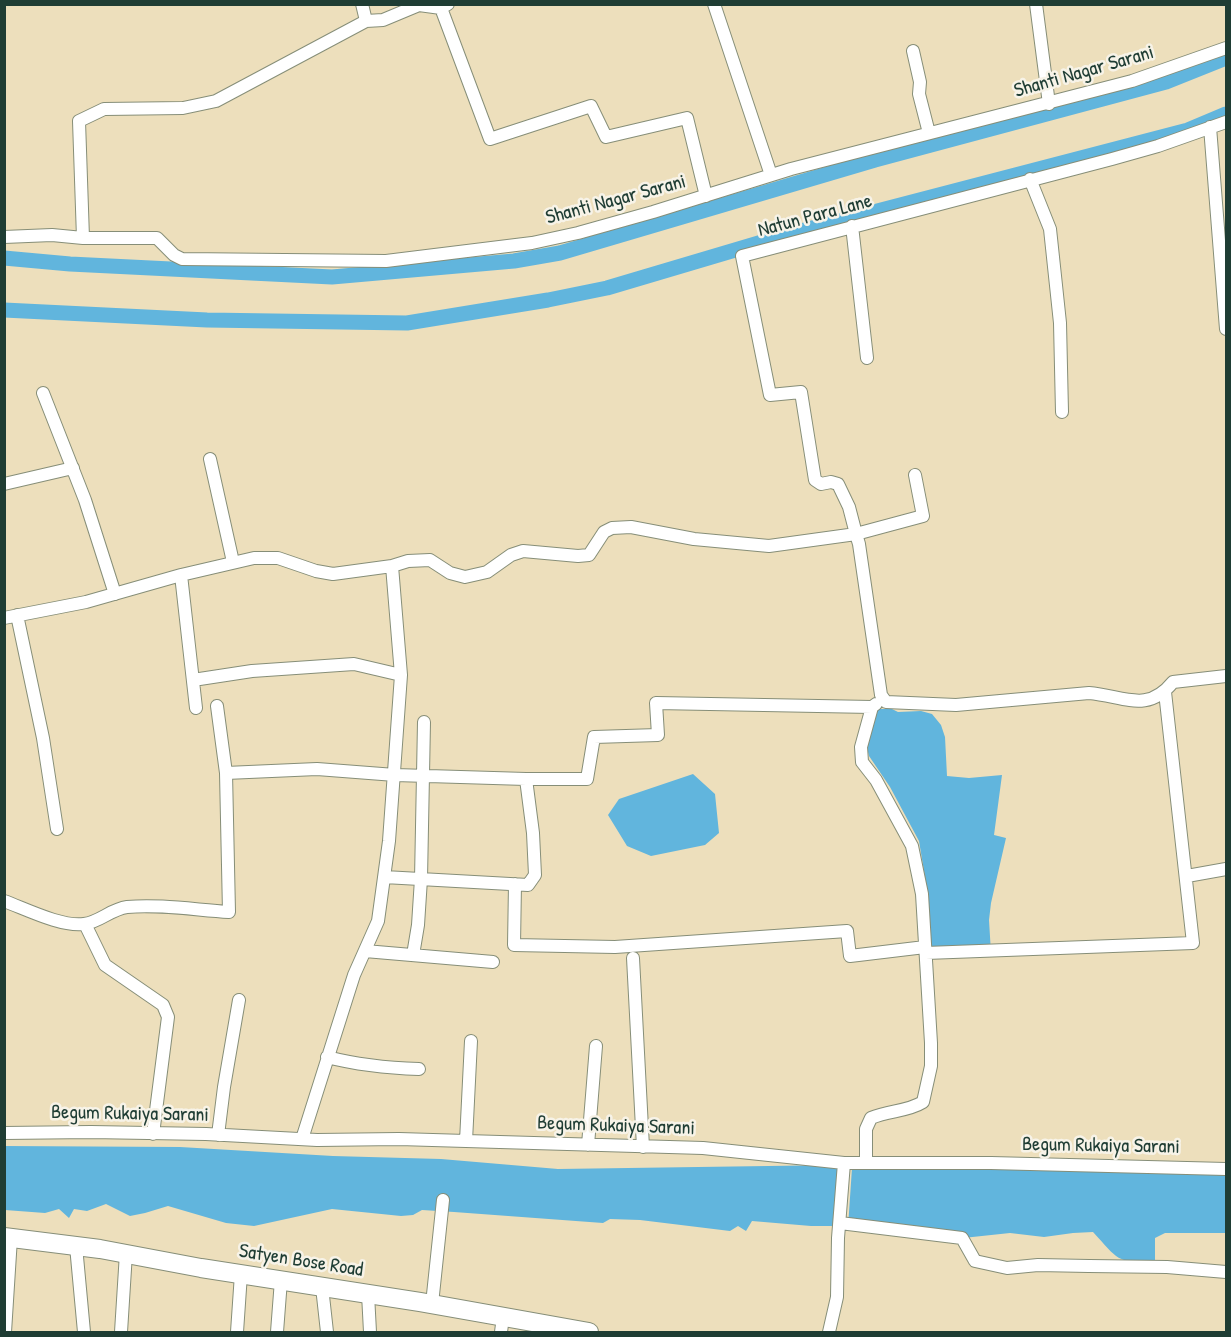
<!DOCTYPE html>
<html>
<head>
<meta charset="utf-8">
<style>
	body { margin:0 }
	#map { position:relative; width:1231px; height:1337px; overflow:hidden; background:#eddfbc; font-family:"Patrick Hand",sans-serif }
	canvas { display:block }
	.frame { position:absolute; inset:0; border:6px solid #1f3d34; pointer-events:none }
</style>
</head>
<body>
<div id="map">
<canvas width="1231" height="1337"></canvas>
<div class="frame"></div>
</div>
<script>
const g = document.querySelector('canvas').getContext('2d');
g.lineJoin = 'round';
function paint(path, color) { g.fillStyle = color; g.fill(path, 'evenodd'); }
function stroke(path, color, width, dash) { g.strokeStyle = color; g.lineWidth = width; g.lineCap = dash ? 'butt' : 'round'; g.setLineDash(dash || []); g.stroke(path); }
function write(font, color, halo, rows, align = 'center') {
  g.font = font + ' "Patrick Hand",sans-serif'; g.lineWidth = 5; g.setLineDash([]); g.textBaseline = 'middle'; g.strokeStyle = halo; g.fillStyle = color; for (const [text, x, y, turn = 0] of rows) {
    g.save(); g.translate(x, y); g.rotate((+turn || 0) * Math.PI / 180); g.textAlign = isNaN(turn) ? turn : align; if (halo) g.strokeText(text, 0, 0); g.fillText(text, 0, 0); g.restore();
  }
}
paint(new Path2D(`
	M877 709H892L898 712 921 711 932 714 941 725 945 737 947 776 969 778 1002 775 994 835 1006 838 991 903 989 920 991 953 931 956 928 895 919 841 890 787 869 756 867 748Z
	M693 774 715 794 719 833 705 845 651 856 627 846 608 815 619 799Z
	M4 1146 180 1147 333 1156 441 1159 558 1169 838 1165 834 1226H811L752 1221 746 1231 738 1226 730 1231 640 1220 610 1219 603 1223 454 1212 422 1210 413 1215 401 1216 332 1209 254 1226 226 1223 168 1206 145 1213 130 1216 106 1204 87 1211 74 1209 69 1218 59 1209 45 1213 5 1210Z
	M852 1168H1013L1226 1174V1233H1165L1155 1238V1263C1115 1262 1119 1260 1093 1232L1073 1233 1044 1237 1010 1233 963 1238 848 1227Z`), '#61b5dd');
stroke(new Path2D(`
	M4 258 70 264 332 277 514 261 560 253 875 160 1166 82 1226 58
	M4 310 207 320 407 323 548 300 607 288 789 234 1188 130 1226 114`), '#61b5dd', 15);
const minor = new Path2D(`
	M362 4 366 21
	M448 4 441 8 490 139 591 106 606 137 687 118 706 196
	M714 4 771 175
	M1036 4 1049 104
	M913 51 920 82 919 94 929 133
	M1210 127 1226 329
	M1030 179 1050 229 1060 323 1062 412
	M852 226 867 358
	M4 237 52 235 83 238H157L174 255 182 259 386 261 532 243 578 233 653 212 791 169 1132 81 1226 48
	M83 238 79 121 104 109 183 108 216 101 366 21 383 20 419 5 441 8
	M43 393 85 500 115 594
	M210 459 233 562
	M915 475 923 516 856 534 849 507 838 484 831 482 821 484 815 480 801 392 770 395 742 256 1112 159 1158 146 1226 122
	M4 484 73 468
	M181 575 196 708
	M17 615 43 738 57 829
	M4 618 86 602 181 575 254 558H278L316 571 333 574 392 566 408 561 430 560 450 573 465 577 487 572 511 555 523 551 578 556 589 555 604 532 612 528 631 527 694 539 769 546 856 534 859 544 881 695 886 702 956 705 1089 693C1124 696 1147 714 1173 682L1226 676
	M193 680 252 671 354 664 401 675
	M226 773 317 769 395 775 526 779H587L594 737 658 735 656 703 872 707
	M1187 876 1226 869
	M384 877 528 885 535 875 533 833 526 779
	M515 884 514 945 615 947 847 931 850 956 925 947
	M4 901C26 909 61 927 84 924 100 922 111 909 127 907 160 904 196 910 229 912L226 773 217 706
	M85 924 105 965 163 1005 168 1017 153 1134
	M365 951 493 962
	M926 953 1193 943 1165 692
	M413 955 418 925 421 879 424 722
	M633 958 643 1147
	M327 1057C358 1065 387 1068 419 1069
	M4 1133 91 1132 206 1134 317 1140 399 1139 466 1141 703 1148 844 1163H991L1226 1169
	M218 1135 224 1087 239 1000
	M302 1139 354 975 378 921 389 841 401 675 392 566
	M466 1141 471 1041
	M588 1145 596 1046
	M866 1163V1129L871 1118C889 1110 907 1112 923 1102L931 1066V1043L922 894 912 846 876 780 862 762 861 747 872 707 876 704
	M840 1223 962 1238 975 1261 1007 1268 1038 1265 1089 1266 1167 1267 1226 1272
	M76 1246 84 1332
	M322 1287 327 1332
	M368 1294 370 1332
	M432 1304 443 1200
	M5 1332 11 1238
	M121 1332 126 1253
	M237 1332 241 1274
	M277 1332 281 1280
	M501 1332 503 1317
	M829 1332 837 1297 838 1238 844 1163`);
const secondary = new Path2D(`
	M4 1237 100 1249 201 1268 420 1302 589 1332`);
stroke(minor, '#868e78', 14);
stroke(secondary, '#868e78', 20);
stroke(minor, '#fff', 12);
stroke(secondary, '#fff', 18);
write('20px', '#1f3d34', '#f7f3e8', [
	["Shanti Nagar Sarani",1084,72,-16],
	["Shanti Nagar Sarani",616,200,-15],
	["Natun Para Lane",815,216,-15],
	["Begum Rukaiya Sarani",130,1114,1],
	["Begum Rukaiya Sarani",616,1126,2],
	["Begum Rukaiya Sarani",1101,1146,1],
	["Satyen Bose Road",301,1261,9]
]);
</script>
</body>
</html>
